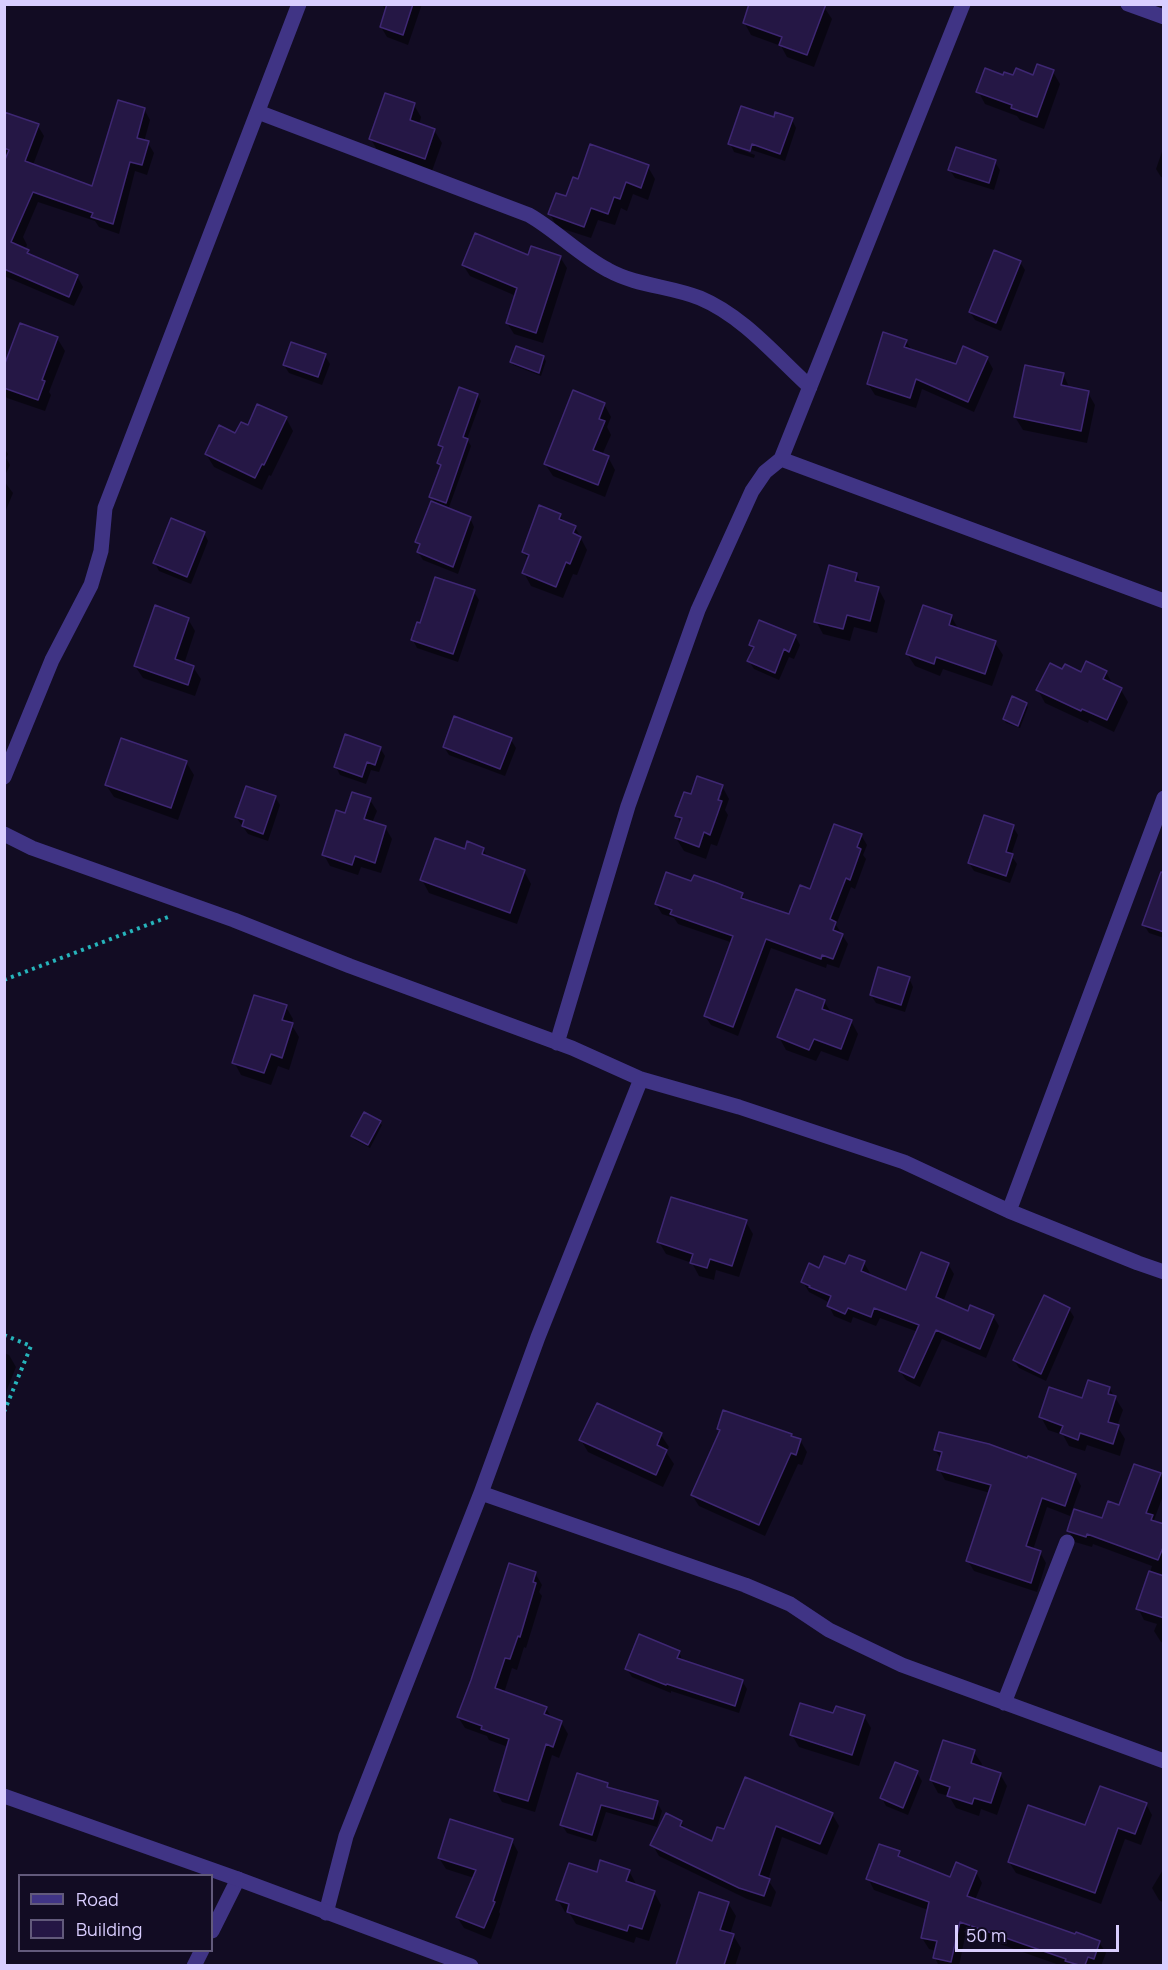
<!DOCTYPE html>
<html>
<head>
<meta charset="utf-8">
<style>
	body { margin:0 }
	#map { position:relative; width:1168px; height:1970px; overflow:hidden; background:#120c23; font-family:Manrope,sans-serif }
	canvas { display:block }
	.frame { position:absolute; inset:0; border:6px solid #d9ceff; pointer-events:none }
	.legend { position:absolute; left:18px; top:1874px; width:195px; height:78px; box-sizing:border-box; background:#120c23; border:2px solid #625a7b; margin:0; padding:8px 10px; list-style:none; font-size:18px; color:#d9ceff }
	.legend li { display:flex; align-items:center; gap:12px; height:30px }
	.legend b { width:30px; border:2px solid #625a7b }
	.scale { position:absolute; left:955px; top:1925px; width:164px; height:27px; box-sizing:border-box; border:3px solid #d9ceff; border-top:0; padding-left:8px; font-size:18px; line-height:21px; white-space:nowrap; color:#d9ceff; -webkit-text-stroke:4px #120c23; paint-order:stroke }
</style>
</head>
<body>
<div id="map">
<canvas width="1168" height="1970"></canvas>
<div class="frame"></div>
<ul class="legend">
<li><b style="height:8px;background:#403485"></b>Road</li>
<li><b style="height:16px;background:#251745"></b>Building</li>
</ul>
<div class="scale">50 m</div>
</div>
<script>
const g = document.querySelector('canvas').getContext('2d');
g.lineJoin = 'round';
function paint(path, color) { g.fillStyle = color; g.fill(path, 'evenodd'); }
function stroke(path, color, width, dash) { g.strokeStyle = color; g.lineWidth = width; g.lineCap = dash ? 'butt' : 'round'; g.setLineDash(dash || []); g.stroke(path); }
paint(new Path2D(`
	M382 4H422L408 45 387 37 381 27 386 12Z
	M824 7 832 19 814 67 787 57 781 46 751 35 744 22Z
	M1053 72 1060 84 1044 129 1020 120 1017 116 985 104 978 91 1004 77H1034Z
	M414 105 421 117 419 125 434 130 442 143 432 171 378 152 371 139Z
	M144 109 150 120 144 142 148 143 154 153 147 175 135 171 119 234 99 227 95 221 38 202 23 237 27 245 25 250 31 256 77 276 83 287 74 306 4 276V113L38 126 44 136 33 165 93 188Z
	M775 119 792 120 796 128 785 161 734 144V147L755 155 754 158 734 152 730 143Z
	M1164 146V178L1161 177 1156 169Z
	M995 162 1000 170 994 190 955 178 950 170Z
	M648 167 655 179 648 200 633 194 627 211 621 208 615 225 598 220 591 238 557 227 550 214 567 198 579 181Z
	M529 257H560L567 268 543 343 514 334 507 323 516 296 470 276 463 265Z
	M1020 262 1025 270 1001 331 975 320 970 312Z
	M57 338 65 351 49 392 51 395 45 411 7 398 4 394V371Z
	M906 341 912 351 956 366 987 358 993 369 974 412 922 389 916 408 875 395 868 384Z
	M325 356 330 364 322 385 289 373 284 365Z
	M543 357 546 361 541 376 513 365 511 361Z
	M1063 374 1070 389 1088 393 1095 405 1087 443 1023 430 1015 417Z
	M477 395 481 401 467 439 471 446 448 510 470 518 474 527 458 574 423 560 418 552 420 548 417 542 436 505 431 496 442 468 439 463 443 451 440 445Z
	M604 404 611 417 607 427 611 435 602 455 608 457 615 470 605 497 553 476 545 464Z
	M286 418 293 431 271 476 269 475 262 490 214 467 206 454 248 427Z
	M4 448 8 454 6 458 10 465 4 477Z
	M4 481 13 493 4 515Z
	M560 515 564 522 575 527 587 550 577 575 573 574 563 598 531 586 524 573 529 561 523 551Z
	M204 533 208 541 191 584 159 571 155 563Z
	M856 574 861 584 878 588 885 601 877 633 854 627 850 641 823 634 816 621Z
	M474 592 479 600 458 662 417 648 413 640 421 625Z
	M951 616 959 630 995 643 1003 655 992 686 943 669 940 676 915 666 907 654Z
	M188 619 195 631 184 664 193 667 201 679 195 696 143 678 135 666Z
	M760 622 795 636 800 645 794 659 789 657 779 680 754 669 749 661 754 650 750 645Z
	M1063 671 1082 674 1106 672 1113 685 1121 690 1128 702 1114 732 1089 720 1088 723 1045 703 1038 690Z
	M1026 704 1028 707 1020 728 1006 723 1004 719Z
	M511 740 516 748 505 776 449 755 444 747Z
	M380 748 385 756 379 772 371 770 366 784 340 775 336 767Z
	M186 762 194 775 178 820 114 797 106 785Z
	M722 786 729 799 725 810 728 815 717 846 711 844 706 859 684 851 676 838 681 824 677 816 692 796ZM718 793H722L717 807Z
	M275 797 280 805 268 841 248 834 236 817Z
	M370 800 377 811 372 823 385 827 392 839 381 873 361 867 358 875 330 866 324 855 346 814Z
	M1013 827 1018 835 1011 855 1017 864 1010 883 974 871 969 863Z
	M861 835 867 845 863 855 866 859 855 889 851 887 836 925 848 944 839 968 827 964 826 968 771 948 738 1036 711 1025 705 1016 733 943 678 924 674 918 662 914 656 904 692 882 742 894 746 901 790 916Z
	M483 849 489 859 524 871 531 884 517 924 429 893 422 880 465 850Z
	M1164 869V938L1149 933 1144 925Z
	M909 978 913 987 905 1012 876 1003 871 995Z
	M824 1001 832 1014 851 1021 858 1034 848 1061 821 1051 816 1061 786 1050 779 1037Z
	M286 1007 293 1019 291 1024 299 1037 289 1070 278 1066 271 1085 241 1075 234 1062Z
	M379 1122 382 1125 370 1148 355 1140 353 1136Z
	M746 1222 753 1234 739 1277 716 1270 714 1280 699 1276 692 1263 666 1254 659 1242Z
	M864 1263 870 1273 868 1276 907 1292 948 1264 954 1274 943 1302 969 1312 993 1316 999 1326 986 1358 942 1339 920 1387 906 1380 900 1371 918 1332 880 1318 876 1326 853 1317 851 1323 834 1316 829 1306 830 1303 809 1292 803 1282 820 1270Z
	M1069 1309 1074 1317 1046 1381 1019 1368 1014 1360Z
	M4 1353 9 1355 16 1367 4 1397Z
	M1109 1388 1123 1410 1117 1426 1125 1439 1120 1456 1087 1445 1085 1451 1069 1446 1063 1435 1048 1430 1041 1417Z
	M598 1405 661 1435 669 1447 666 1452 674 1464 663 1487 588 1452 581 1440Z
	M718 1429 791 1435 792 1438 800 1440 807 1452 802 1465 798 1464 765 1536 699 1506 692 1495 720 1433Z
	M935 1450 1075 1475 1081 1486 1070 1516 1047 1507 1033 1550 1040 1552 1046 1563 1037 1592 974 1571 968 1561 990 1493 945 1480 939 1469 942 1460Z
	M1160 1474 1164 1481V1493L1154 1520 1155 1523 1164 1526V1643L1161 1642 1154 1631 1157 1624 1144 1620 1138 1608 1152 1566 1093 1544 1092 1547 1075 1542 1069 1531 1103 1519Z
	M535 1573 542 1585 539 1592 542 1596 526 1648 524 1647 517 1670 512 1668 504 1693 546 1708 552 1719 561 1722 568 1734 559 1758 552 1755 535 1812 502 1802 495 1790 508 1747 489 1740 487 1736 465 1728 458 1717Z
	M679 1652 683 1662 742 1681 747 1689 739 1713 671 1691V1693L632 1677 627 1669Z
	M834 1715 864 1716 871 1728 859 1766 799 1747 792 1735Z
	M974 1752 982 1764 981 1767 1000 1774 1007 1786 997 1815 981 1809 979 1816 956 1808 949 1796 938 1793 931 1780Z
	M896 1764 917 1773 922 1781 908 1815 886 1806 882 1798Z
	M607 1784 610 1789 657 1803 662 1811 657 1827 606 1812 596 1842 567 1833 562 1825Z
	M1146 1804 1152 1815 1141 1845 1125 1839 1101 1904 1016 1873 1009 1862 1086 1827Z
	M832 1814 839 1826 827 1855 782 1837 768 1880 776 1892 771 1907 747 1899 659 1856 652 1844 681 1822 686 1830 713 1843 725 1831Z
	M512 1841 518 1852 499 1912 500 1914 491 1939 464 1928 457 1917 474 1878 446 1869 439 1858Z
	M898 1852 903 1860 951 1879 976 1872 982 1883 975 1900 1076 1936 1099 1942 1106 1953 1101 1966H1062L966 1932 959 1966H939L935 1958 936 1951 929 1949 922 1938 928 1910 874 1890 868 1878Z
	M1164 1868V1903L1159 1900 1152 1888Z
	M629 1871 636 1884 635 1886 654 1892 661 1905 649 1941 636 1937 634 1943 576 1924 570 1914 565 1912 558 1900 598 1873Z
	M700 1894 728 1903 736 1916 730 1934 733 1935 741 1948 735 1966H677Z`), '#0007');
const building = new Path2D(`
	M387 4H413L403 35 380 27Z
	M749 4H826L807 55 779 45 782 37 743 23Z
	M1037 64 1054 70 1037 117 1011 108 1012 105 976 92 985 68 1003 75 1004 72 1013 75 1016 68 1033 75Z
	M385 93 415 103 410 120 435 129 425 159 369 139Z
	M118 100 145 108 137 138 149 141 142 165 130 162 113 224 91 217 93 213 33 192 11 242 29 250 27 253 78 275 69 297 4 269V162L9 150 4 148V112L39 124 25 161 92 186Z
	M741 106 774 117 775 112 793 118 780 154 752 144 750 151 728 144Z
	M590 144 649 165 641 188 626 182 620 199 614 197 608 214 591 208 584 227 548 214 556 193 566 196 573 177 578 179Z
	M956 147 996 160 989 183 948 170Z
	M475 233 528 255 531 246 561 256 536 333 506 323 517 288 462 265Z
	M994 250 1021 261 996 323 969 312Z
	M20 323 58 337 42 380 45 381 38 400 4 388V366Z
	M883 332 907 340 904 347 956 364 963 346 988 357 968 402 916 379 910 398 867 384Z
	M291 342 326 354 318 377 283 365Z
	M516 346 544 356 539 373 510 362Z
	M1025 365 1064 373 1061 385 1089 391 1081 431 1014 417Z
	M459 387 478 394 463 437 468 439 446 503 429 497 441 465 437 463 443 447 438 445Z
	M573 390 605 403 599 419 605 421 593 450 609 456 598 485 544 464Z
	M257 404 287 417 264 465 262 464 255 478 205 454 219 425 235 433 241 422 248 425Z
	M431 501 471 517 453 567 417 552 420 544 415 542Z
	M539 505 561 514 559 519 576 526 573 533 581 537 570 564 566 562 556 587 522 573 529 555 522 552Z
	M171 518 205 532 187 577 153 563Z
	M829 565 857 573 855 581 879 587 870 621 847 615 843 629 814 622Z
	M435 577 475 590 453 654 411 640 417 622 420 623Z
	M155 605 189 618 175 659 194 666 188 685 134 666Z
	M923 605 952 615 949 625 996 641 985 674 936 657 934 664 906 654Z
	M759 620 796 635 789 652 784 649 775 673 747 661 754 647 749 645Z
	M1086 661 1107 671 1103 679 1122 688 1107 720 1082 709 1081 711 1036 690 1050 663 1062 669 1065 664 1081 672Z
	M1012 696 1027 703 1018 726 1003 719Z
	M454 716 512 738 500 769 443 747Z
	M345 734 381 747 375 765 367 762 362 777 334 767Z
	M121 738 187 761 171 808 105 785Z
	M697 776 723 785 718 800 722 801 710 835 704 832 699 847 675 838 682 818 675 816 684 792 691 794Z
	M246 786 276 796 263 834 242 826 244 820 235 817Z
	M352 792 371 798 364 819 386 826 375 863 355 856 352 865 322 855 336 810 345 813Z
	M984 815 1014 825 1006 852 1013 854 1006 876 968 863Z
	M834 824 862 834 857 847 861 849 850 880 846 878 830 919 836 922 833 930 843 934 833 959 822 955 821 959 766 939 733 1027 704 1016 733 936 670 914 672 910 655 904 666 872 691 881 694 875 717 883 743 893 741 898 789 914 800 885 810 889Z
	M435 838 465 849 467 841 484 848 482 854 525 870 510 913 420 880Z
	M1161 872 1164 873V932L1142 925Z
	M878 967 910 977 901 1005 870 995Z
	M796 989 825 1000 822 1009 852 1020 841 1049 814 1039 809 1050 777 1037Z
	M254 995 287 1005 282 1020 293 1023 282 1058 271 1054 264 1073 232 1063Z
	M364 1112 381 1121 368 1145 351 1136Z
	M671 1197 747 1220 732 1266 710 1259 707 1268 690 1263 693 1254 657 1242Z
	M921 1252 949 1263 936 1297 968 1311 970 1305 994 1315 980 1349 936 1330 914 1378 899 1371 919 1325 874 1308 871 1317 848 1308 845 1314 827 1306 831 1296 809 1287 810 1286 801 1282 809 1263 819 1268 824 1256 845 1264 849 1255 865 1261 861 1271 906 1290Z
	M1044 1295 1070 1308 1041 1374 1013 1360Z
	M1088 1380 1110 1387 1108 1394 1116 1396 1108 1422 1119 1425 1113 1444 1080 1433 1078 1440 1060 1433 1063 1426 1039 1417 1049 1387 1082 1398Z
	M597 1403 662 1433 657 1445 667 1450 656 1475 579 1440Z
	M723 1410 792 1434 791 1436 801 1439 796 1455 791 1453 759 1525 691 1495 720 1430 717 1429Z
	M939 1432 989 1444 1027 1458 1028 1456 1076 1474 1065 1506 1042 1498 1026 1546 1041 1551 1031 1583 966 1561 991 1485 937 1470 942 1452 934 1450Z
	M1134 1464 1161 1473 1146 1513 1153 1515 1151 1520 1164 1524V1545L1158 1560 1087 1534 1086 1537 1067 1531 1074 1509 1102 1518 1108 1501 1119 1505Z
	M509 1563 536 1572 533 1582 536 1583 520 1637 518 1636 510 1659 505 1658 495 1688 547 1707 544 1714 562 1721 553 1747 546 1744 528 1801 494 1791 509 1739 481 1729 482 1726 457 1717 471 1680Z
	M1149 1571 1164 1576V1618L1136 1609Z
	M639 1634 680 1651 677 1658 743 1680 735 1706 667 1684 666 1685 625 1669Z
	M800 1703 833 1713 836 1706 865 1715 852 1755 790 1735Z
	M943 1740 975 1750 971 1763 1001 1773 991 1803 974 1798 972 1804 947 1796 950 1787 930 1780Z
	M895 1762 918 1771 903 1808 880 1798Z
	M577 1773 608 1783 607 1787 658 1801 653 1819 601 1805 592 1835 560 1825Z
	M745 1777 833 1813 820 1844 776 1826 759 1875 770 1879 764 1896 739 1888 650 1845 666 1813 682 1821 680 1826 712 1841 717 1827 724 1829Z
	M1100 1786 1147 1803 1135 1834 1118 1828 1095 1893 1008 1862 1028 1805 1085 1825Z
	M450 1819 513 1839 493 1901 495 1902 484 1928 456 1917 476 1870 438 1858Z
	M879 1844 900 1851 898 1856 950 1877 956 1862 977 1871 967 1896 1075 1934 1076 1932 1100 1941 1094 1959 1088 1957 1085 1965H1079L1065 1961 1066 1959 960 1922 951 1962 933 1958 937 1941 921 1938 929 1902 866 1879Z
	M600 1860 630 1870 626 1881 655 1891 642 1929 629 1925 627 1931 567 1912 569 1904 556 1900 569 1863 597 1872Z
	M699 1892 729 1902 720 1930 734 1934 724 1965H676Z`);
paint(building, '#251745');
stroke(building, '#3e2773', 1.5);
stroke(new Path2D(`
	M4 980 168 917
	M4 1335 31 1346 4 1412`), '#26b4bb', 4, [3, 4.5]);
stroke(new Path2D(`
	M963 4 781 459 1164 601
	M1128 4 1164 17
	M258 112 529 215C557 231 579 255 608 270 637 286 670 286 700 298 743 316 776 356 810 387
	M4 777 52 660 91 585 101 551 105 508 299 4
	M4 834 32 848 234 920 350 966 572 1048 641 1079 739 1107 904 1162 1009 1211 1138 1263 1164 1272
	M557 1043 628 806 698 610 752 491 765 472 781 459
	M1009 1211 1164 798
	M481 1493 538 1337 641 1079
	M1004 1703 1067 1542
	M326 1913 346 1836 481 1493 745 1585 790 1604 829 1630 902 1665 1164 1761
	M212 1931 238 1879
	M194 1966 202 1950`), '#403485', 15);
stroke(new Path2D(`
	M4 1796 238 1879 471 1966`), '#403485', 15);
</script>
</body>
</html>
